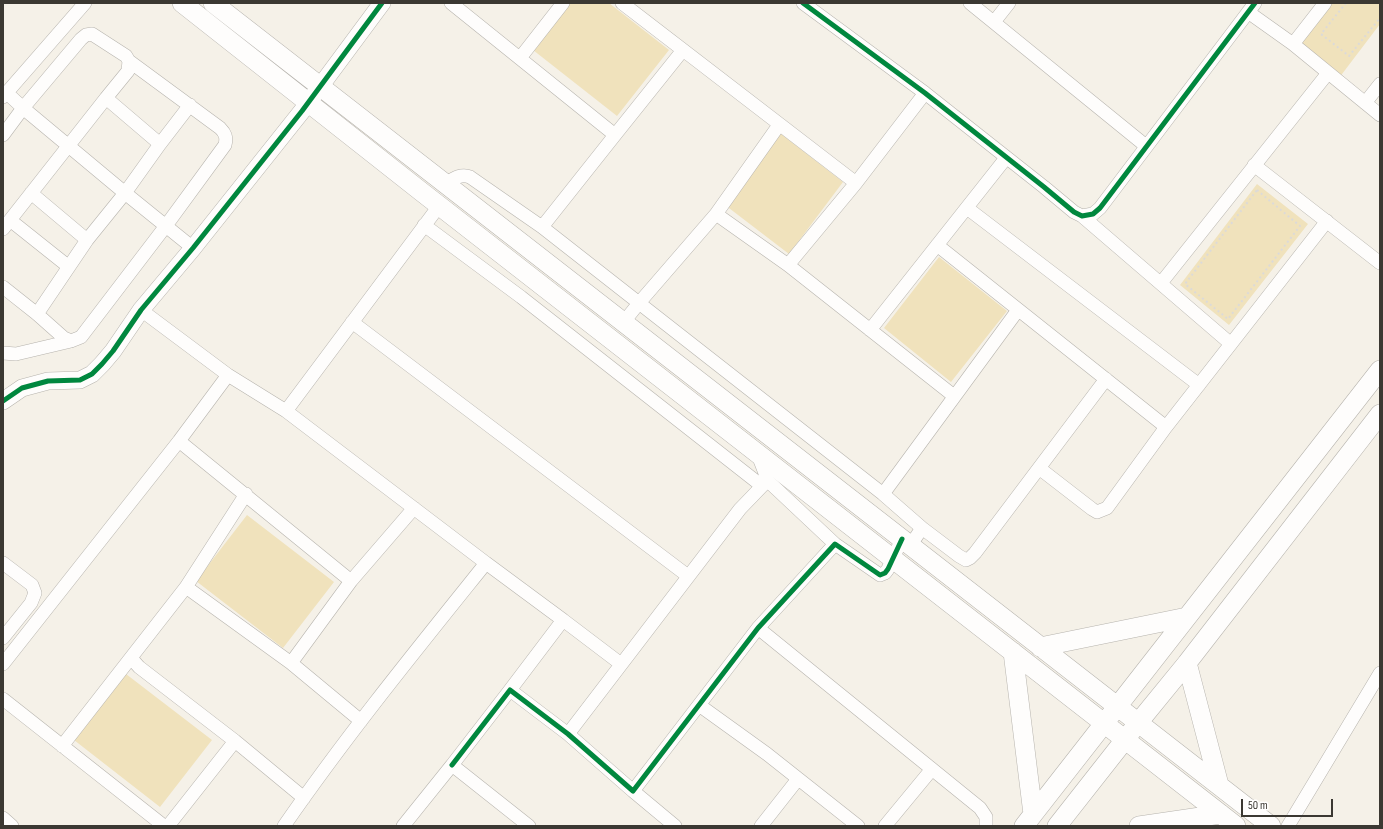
<!DOCTYPE html>
<html>
<head>
<meta charset="utf-8">
<style>
	body { margin:0 }
	#map { position:relative; width:1383px; height:829px; overflow:hidden; background:#f5f1e8; font-family:"Sofia Sans Condensed",sans-serif }
	canvas { display:block }
	.frame { position:absolute; inset:0; border:4px solid #3b3832; pointer-events:none }
	.scale { position:absolute; left:1241px; top:799px; width:92px; height:18px; box-sizing:border-box; border:2px solid #3b3832; border-top:0; padding-left:5px; font-size:12px; line-height:14px; white-space:nowrap; color:#3b3832; -webkit-text-stroke:3px #fff; paint-order:stroke }
</style>
</head>
<body>
<div id="map">
<canvas width="1383" height="829"></canvas>
<div class="frame"></div>
<div class="scale">50 m</div>
</div>
<script>
const g = document.querySelector('canvas').getContext('2d');
g.lineJoin = 'round';
function paint(path, color) { g.fillStyle = color; g.fill(path, 'evenodd'); }
function stroke(path, color, width, dash) { g.strokeStyle = color; g.lineWidth = width; g.lineCap = dash ? 'butt' : 'round'; g.setLineDash(dash || []); g.stroke(path); }
paint(new Path2D(`
	M569 3H609L669 50 617 116 533 50Z
	M1330 3H1380V24L1339 78 1298 43Z
	M780 133 843 182 789 254 725 205Z
	M1257 184 1308 224 1229 325 1180 285Z
	M939 257 1007 311 951 382 884 328Z
	M247 515 334 582 283 648 196 581Z
	M126 674 212 740 160 807 74 740Z`), '#f0e2bc');
const minor = new Path2D(`
	M451 3 615 135 683 50
	M622 3 856 183
	M803 3 925 93 1044 187 1074 212 1082 216 1093 214 1100 208 1255 3
	M970 3 1146 146
	M1248 12 1293 44 1380 115
	M994 22 1009 3
	M1293 44 1325 3
	M520 58 563 3
	M3 97 85 3
	M1365 103 1380 84
	M190 105 160 144 106 98 128 71 129 61 126 56 92 34 86 35 81 39 23 108 125 193 193 248
	M3 135 23 108 7 93
	M615 135 542 227 639 303 716 214 779 125
	M1254 165 1380 263
	M445 184C453 179 461 173 470 177L542 227
	M31 193 87 240
	M967 208 1199 385
	M716 214 788 265 954 396
	M1082 216 1231 344
	M10 220 69 267
	M424 225 521 297 762 486
	M3 229 106 98
	M937 245 1166 427
	M788 265 856 183 925 93
	M1161 283 1328 73
	M3 287 37 314 64 338 71 341 81 337 165 227 225 145C227 137 225 133 220 128L129 61
	M37 314 87 240 125 193 160 144
	M352 322 688 576
	M623 323 639 303 883 494
	M870 330 1006 158
	M3 353 16 354 71 341
	M228 375 286 411 486 563
	M286 411 439 206
	M179 441 351 581 291 663 361 721
	M758 455 768 481 835 544
	M1039 468 1092 509 1097 512 1107 508 1166 427 1327 221
	M246 494 186 587 291 663
	M922 528 883 494 1018 310
	M910 546 922 528 959 556 966 560 970 558 975 553 1106 379
	M3 563 32 585 35 593 31 603 3 638
	M351 581 414 508
	M758 628 980 808 986 817V826
	M131 658 139 667 235 741
	M3 664 179 441 228 375 141 310
	M510 690 563 620 621 664
	M3 699 164 826
	M699 705 767 754 858 826
	M568 734 740 509 767 481
	M62 746 186 587
	M452 765 510 690 568 734 633 791 758 628 835 544 880 575 885 573 888 569 902 539
	M633 791 675 826
	M3 818 12 826
	M168 826 235 741 304 798
	M284 826C347 735 417 649 486 563L563 620
	M403 826 452 765 529 826
	M761 826 798 779
	M885 826 932 769
	M1288 826 1380 673`);
const tertiary = new Path2D(`
	M3 401 22 388 48 381 80 380 92 374 102 364 113 351 141 310 193 248 302 111 382 3`);
const secondary = new Path2D(`
	M182 3 423 193 1236 826
	M213 3 1271 826
	M1040 647 1187 617
	M1013 652 1033 814
	M1187 663 1219 785
	M1024 826 1380 370
	M1057 826 1138 723 1187 663 1380 414
	M1139 826 1221 814`);
stroke(minor, '#b6b3ad', 14);
stroke(tertiary, '#b6b3ad', 18);
stroke(secondary, '#b6b3ad', 20);
stroke(new Path2D(`
	M1346 3 1321 34 1349 56 1380 18
	M1257 190 1300 226 1228 319 1185 284Z`), '#dcdad8', 2, [2, 3]);
stroke(minor, '#fefdfc', 13);
stroke(tertiary, '#fefdfc', 17);
stroke(secondary, '#fefdfc', 19);
stroke(new Path2D(`
	M803 3 925 93 1044 187 1074 212 1082 216 1093 214 1100 208 1255 3
	M3 401 22 388 48 381 80 380 92 374 102 364 113 351 141 310 193 248 302 111 382 3
	M452 765 510 690 568 734 633 791 758 628 835 544 880 575 885 573 888 569 902 539`), '#00873e', 5);
</script>
</body>
</html>
